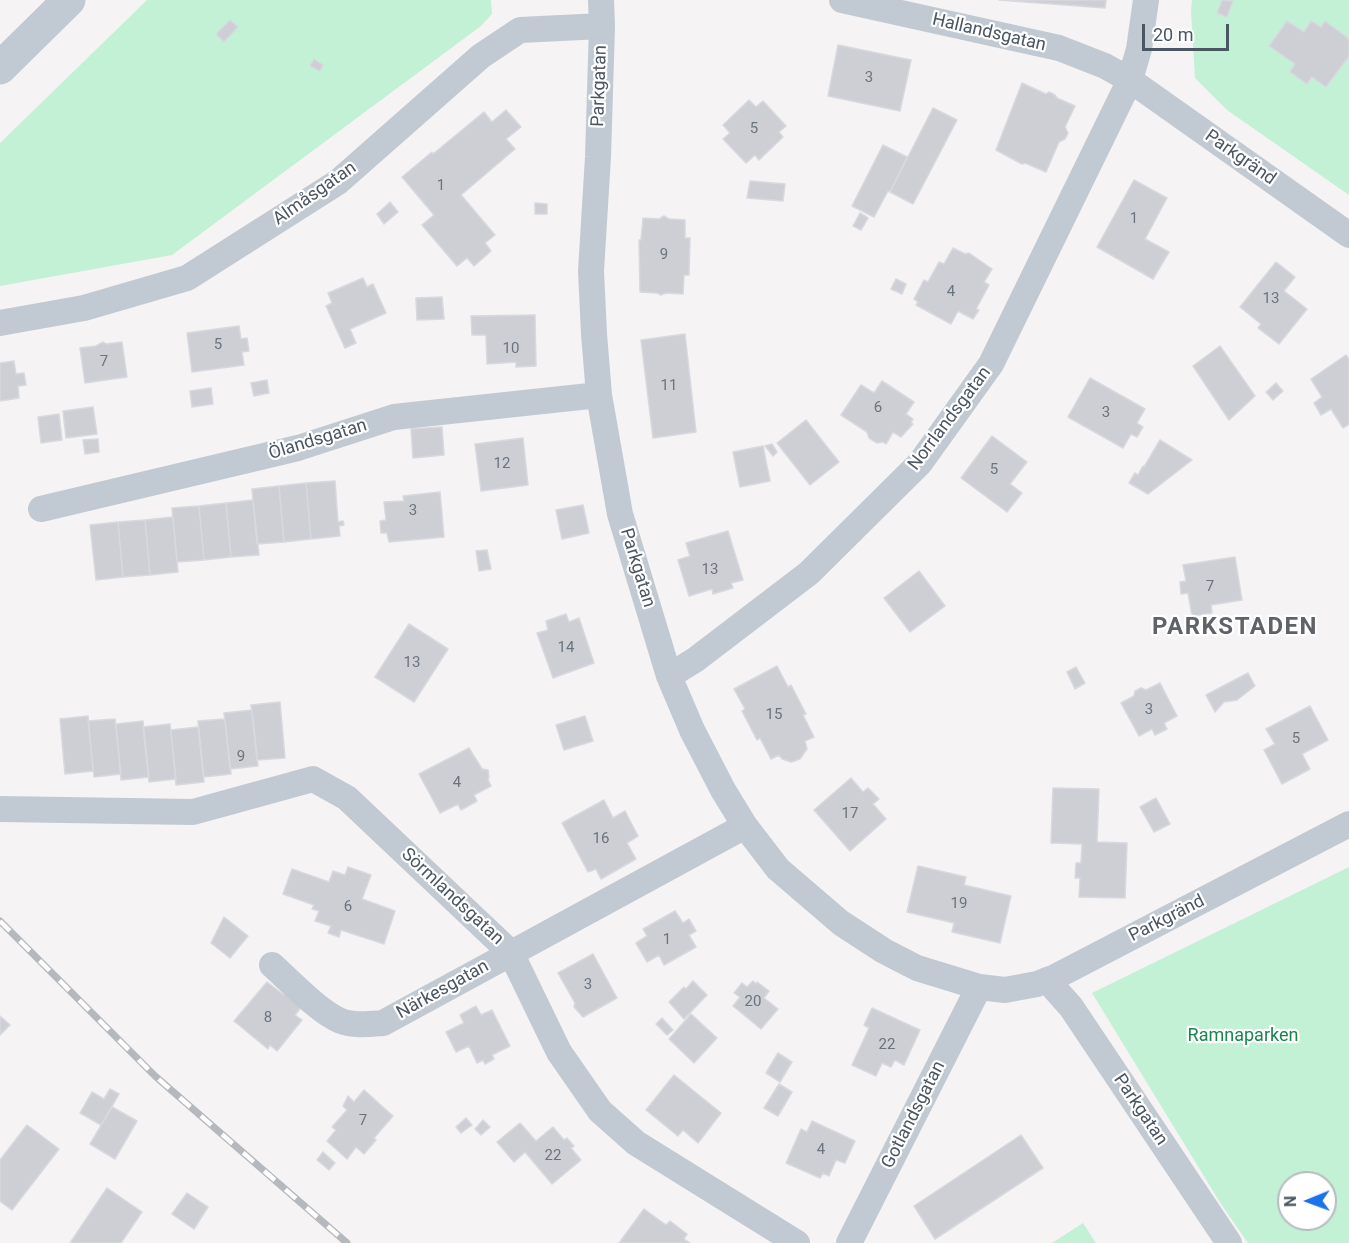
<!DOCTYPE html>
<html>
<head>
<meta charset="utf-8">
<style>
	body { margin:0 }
	#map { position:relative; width:1349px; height:1243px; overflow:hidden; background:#f5f3f3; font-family:Roboto,sans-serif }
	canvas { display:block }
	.north { position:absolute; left:1277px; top:1171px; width:60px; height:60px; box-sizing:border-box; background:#fff; border:2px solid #b7bbc0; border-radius:50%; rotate:269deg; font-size:16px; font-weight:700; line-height:24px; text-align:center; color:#4a5661 }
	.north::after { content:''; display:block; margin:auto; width:21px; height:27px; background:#1a73e8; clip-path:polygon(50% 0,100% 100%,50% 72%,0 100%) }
	.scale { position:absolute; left:1142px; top:24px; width:87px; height:27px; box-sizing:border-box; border:3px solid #4a5661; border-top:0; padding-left:8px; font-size:18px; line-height:21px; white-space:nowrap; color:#4a5661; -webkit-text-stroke:4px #fff; paint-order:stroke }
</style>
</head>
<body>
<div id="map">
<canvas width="1349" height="1243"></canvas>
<div class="north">N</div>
<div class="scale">20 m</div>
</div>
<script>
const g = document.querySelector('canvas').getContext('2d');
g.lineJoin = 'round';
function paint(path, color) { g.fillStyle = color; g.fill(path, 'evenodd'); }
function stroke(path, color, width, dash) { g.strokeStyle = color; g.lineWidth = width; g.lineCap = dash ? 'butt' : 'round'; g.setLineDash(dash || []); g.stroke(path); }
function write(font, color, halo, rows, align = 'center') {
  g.font = font + ' Roboto,sans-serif'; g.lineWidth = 4.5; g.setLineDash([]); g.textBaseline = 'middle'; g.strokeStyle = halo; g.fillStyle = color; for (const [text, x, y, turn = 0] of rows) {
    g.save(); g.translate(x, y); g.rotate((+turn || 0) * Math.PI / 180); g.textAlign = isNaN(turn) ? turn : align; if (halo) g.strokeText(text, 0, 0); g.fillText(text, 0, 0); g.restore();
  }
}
paint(new Path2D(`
	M147 0H491L492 14 481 26 172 255 0 286V143Z
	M1192 0H1349V195L1227 110 1195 78 1191 11Z
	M1349 867V1243H1248L1221 1204 1092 993ZM1289 1183H1325V1219H1289Z
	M1083 1223 1096 1243H1052Z`), '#c3f1d5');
const building = new Path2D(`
	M999 0H1106L1105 8Z
	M1222 0 1233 1 1227 17 1217 13Z
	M230 20 238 27 224 42 216 34Z
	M1287 21 1304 32 1311 21 1321 27 1325 21 1349 39V56L1326 87 1312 77 1307 84 1290 72 1295 64 1269 46Z
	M838 45 911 60 900 111 828 96Z
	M314 59 323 65 320 71 310 66Z
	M1022 83 1046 94 1049 92 1055 95 1057 98 1075 106 1065 127 1068 133 1065 139 1059 142 1046 172 1025 163 1022 164 996 150Z
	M749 100 756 107 763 101 786 126 779 132 783 137 759 160 755 155 746 163 723 139 730 133 723 125Z
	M933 108 957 120 913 204 890 192Z
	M506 110 521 127 506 139 515 149 461 195 495 235 485 243 491 251 474 266 467 258 457 266 422 225 434 215 402 177 432 152 433 154 484 112 492 122Z
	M883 145 907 157 890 192 888 191 874 217 852 206Z
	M1134 180 1167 198 1145 239 1169 252 1153 279 1097 247Z
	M750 181 785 184 783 201 747 198Z
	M390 202 398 212 384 224 377 214Z
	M535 203 547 204V214H535Z
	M860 213 868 218 861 230 853 226Z
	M664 216 669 219 685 220V238H690L689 275H684L683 294 666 293 661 295 657 293 640 292 639 240H641L643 218 659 219Z
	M953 248 965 254 969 253 992 269 984 282 989 285 976 309 979 310 973 319 958 311 951 324 916 305 918 302 914 299 924 280 928 282 939 262 944 264Z
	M1276 262 1295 277 1284 291 1307 309 1279 344 1258 328 1261 324 1240 307Z
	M363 278 367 287 373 284 386 313 350 329 356 343 345 348 326 306 332 303 328 293Z
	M896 279 906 284 902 294 891 289Z
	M442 297 444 319 417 320 416 298Z
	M535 315 536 366 516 367V362L487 364 486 335H472L471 316Z
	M239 326 241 339 247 338 249 351 242 352 244 365 192 372 187 333Z
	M685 334 696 432 653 438 641 340Z
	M103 342 106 344 122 342 127 377 85 383 80 348 96 346Z
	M1220 346 1255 396 1229 420 1193 366Z
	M1346 355 1349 359V424L1343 428 1331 409 1321 415 1314 403 1322 397 1311 379Z
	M14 361 16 374 24 373 26 385 18 386 19 398 0 401V363Z
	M1090 378 1145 409 1137 423 1143 427 1137 437 1131 434 1123 448 1068 417Z
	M267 380 269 393 254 396 251 383Z
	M882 381 914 402 906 414 913 419 911 423 913 424 901 437 893 432 886 444 883 442 877 443 869 438 867 432 841 415 861 385 874 393Z
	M1276 383 1283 391 1273 400 1266 392Z
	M211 388 213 404 192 407 190 391Z
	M93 407 97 434 66 438 63 411Z
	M59 414 62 440 41 443 38 417Z
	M806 420 839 462 810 485 777 443Z
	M442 427 444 455 413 458 411 429Z
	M992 436 1027 462 1010 484 1022 493 1007 512 961 478Z
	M523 438 528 485 481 491 475 444Z
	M98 439 99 452 85 454 83 440Z
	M1160 440 1192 460 1148 494 1129 483 1135 473 1138 475 1143 466 1144 467Z
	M772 444 777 452 773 456 765 446Z
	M763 446 770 481 740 487 733 452Z
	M335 481 338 522 343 521 344 525 339 526 340 536 311 539 306 483Z
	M306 483 311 539 284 542 279 486Z
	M279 486 284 542 257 544 252 489Z
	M440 492 444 537 389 542 387 533H381L380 521 386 520 384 502 404 501 403 496Z
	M253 500 259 555 231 557 226 503Z
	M226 503 231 557 204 560 199 506Z
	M583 505 589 533 562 539 556 510Z
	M199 506 204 560 177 562 172 508Z
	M173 517 178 572 150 575 145 520Z
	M145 520 150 575 123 577 118 522Z
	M118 522 123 577 96 580 90 525Z
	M728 531 743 580 731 583 733 588 713 594 712 589 689 596 678 560 690 556 686 543Z
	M487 550 491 569 479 571 476 551Z
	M1235 557 1242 600 1211 605 1212 613 1192 616 1188 593 1181 594 1180 582 1186 581 1183 565Z
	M919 571 945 606 910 632 884 598Z
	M566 614 569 622 579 618 594 663 553 678 537 633 548 630 546 621Z
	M409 624 448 649 414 702 375 677Z
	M777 666 788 687 791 685 806 714 803 715 814 737 805 741 807 749 800 759 791 762 782 759 779 755 771 759 760 738 757 740 742 711 745 709 734 689Z
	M1076 667 1085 683 1075 689 1067 672Z
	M1248 673 1255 686 1237 700 1224 702 1215 712 1206 695Z
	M1160 683 1177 716 1164 723 1167 729 1155 735 1152 729 1139 736 1121 703 1134 696 1135 691 1141 688 1146 690Z
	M280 702 285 758 257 760 251 705Z
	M1310 706 1328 740 1302 754 1310 769 1282 784 1264 750 1275 744 1266 729Z
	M252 710 258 766 230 769 224 713Z
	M88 716 93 771 65 774 60 719Z
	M585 716 593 741 564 750 556 725Z
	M115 719 121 774 94 777 88 721Z
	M225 719 231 774 204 777 198 721Z
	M143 721 149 777 121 780 116 724Z
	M170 724 176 779 149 782 143 727Z
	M198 727 204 782 176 785 171 730Z
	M469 748 482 769 488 770 489 777 488 780 491 786 474 795 477 801 461 810 458 804 440 813 419 774Z
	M851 778 863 792 868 788 879 799 873 804 886 819 850 851 814 810Z
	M1053 788 1099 789 1097 842 1127 843 1125 898 1079 897 1080 878H1075L1076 863H1081L1082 844 1051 843Z
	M1156 798 1170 824 1154 832 1140 807Z
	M604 800 613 818 625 811 638 836 627 843 636 859 601 879 596 869 588 872 562 823Z
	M918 866 966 877 964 885 1011 896 1000 943 952 932 954 923 907 912Z
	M348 867 371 875 362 899 395 911 384 944 341 930 339 937 328 933 331 926 315 921 319 911 312 909 314 905 283 894 292 869 329 882 333 871 345 875Z
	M675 911 683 923 689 919 696 931 689 935 696 947 664 965 659 955 647 962 636 943 647 936 643 929Z
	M224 917 248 936 230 958 211 943Z
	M593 954 617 998 583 1017 574 1007 575 1003 558 973Z
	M693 981 707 995 684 1019 669 1002 684 987 686 989Z
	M753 981 756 984 757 982 769 991 764 998 778 1009 761 1029 733 1006 740 997 734 993 742 983 747 987Z
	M267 982 284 995 287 992 303 1005 295 1015 302 1020 277 1051 270 1045 268 1049 234 1021Z
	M476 1006 481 1015 492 1010 510 1046 492 1055 494 1059 485 1064 483 1060 477 1063 469 1046 456 1052 446 1032 464 1023 460 1015Z
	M872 1008 920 1030 904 1065 895 1060 891 1067 882 1063 876 1076 852 1065 869 1028 864 1025Z
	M691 1014 717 1038 694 1063 669 1039Z
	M0 1016 10 1025 0 1035Z
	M662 1018 673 1030 667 1035 656 1024Z
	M778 1053 792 1062 780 1082 766 1073Z
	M674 1075 721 1113 698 1143 683 1130 678 1136 646 1110Z
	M779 1084 792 1092 778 1116 764 1108Z
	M110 1089 119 1094 101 1125 80 1113 92 1092 104 1099Z
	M364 1090 393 1116 374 1138 376 1140 364 1154 356 1147 347 1159 327 1141 336 1130 332 1127 347 1110 343 1106 348 1096 354 1102Z
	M112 1107 137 1121 115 1159 90 1144Z
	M466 1118 472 1125 461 1133 456 1127Z
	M483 1120 490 1127 481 1135 475 1129Z
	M812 1121 855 1141 845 1163 836 1160 829 1176 823 1173 820 1178 786 1163 801 1129 807 1132Z
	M520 1123 536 1141 553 1127 564 1140 567 1138 574 1146 571 1148 581 1160 552 1184 525 1152 514 1162 497 1142Z
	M27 1125 59 1149 12 1210 0 1201V1160Z
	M1021 1135 1043 1168 935 1239 914 1206Z
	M323 1152 335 1163 329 1170 317 1160Z
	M107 1188 142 1212 121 1243H70Z
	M187 1193 208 1207 194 1229 172 1214Z
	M644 1209 666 1225 670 1221 687 1234 684 1239 690 1243H619Z`);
paint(building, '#cdcfd5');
stroke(building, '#d7d9de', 1.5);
stroke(new Path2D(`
	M601 0 602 26 598 157 591 271 594 334 599 395 620 514 669 676 692 730 723 790 745 826 778 869 841 923 884 951 917 968 979 987 1005 990 1037 984 1055 977 1349 824
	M842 0 1059 48 1105 66 1130 80 1349 235
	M0 323 84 308 187 278 338 182 481 56 520 30 602 26
	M41 509 298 448 394 417 599 395
	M669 676 695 660 809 573 920 463 991 364 1130 80 1139 49 1146 0
	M0 809 193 812 313 779 347 798 511 953 559 1052 600 1111 636 1143 797 1243
	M272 965C290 981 319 1012 341 1021 354 1026 369 1024 383 1023L745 826
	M1047 980 1071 1007 1229 1243
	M849 1243 979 987`), '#c1cad2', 26);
stroke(new Path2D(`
	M0 68 69 0`), '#c1cad2', 33);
const rail = new Path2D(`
	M0 921 155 1076 347 1243`);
stroke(rail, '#b5b8bd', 7);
stroke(rail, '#fff', 4.5, [14]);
write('15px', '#6b747e', null, [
	["3",869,78],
	["5",754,129],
	["1",441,186],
	["1",1134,219],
	["9",664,255],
	["4",951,292],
	["13",1271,299],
	["5",218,345],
	["10",511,349],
	["7",104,362],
	["11",669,386],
	["6",878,408],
	["3",1106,413],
	["12",502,464],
	["5",994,470],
	["3",413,511],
	["13",710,570],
	["7",1210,587],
	["14",566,648],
	["13",412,663],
	["3",1149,710],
	["15",774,715],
	["5",1296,739],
	["9",241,757],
	["4",457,783],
	["17",850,814],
	["16",601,839],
	["19",959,904],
	["6",348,907],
	["1",667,940],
	["3",588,985],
	["20",753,1002],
	["8",268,1018],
	["22",887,1045],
	["7",363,1121],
	["4",821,1150],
	["22",553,1156]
]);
write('18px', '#4a5661', '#fff', [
	["Hallandsgatan",989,33,13],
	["Parkgatan",600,86,-88],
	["Parkgränd",1240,158,35],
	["Almåsgatan",315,194,-35],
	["Norrlandsgatan",950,419,-53],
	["Ölandsgatan",318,440,-17],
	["Parkgatan",637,568,73],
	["Sörmlandsgatan",452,897,43],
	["Parkgränd",1167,919,-27],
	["Närkesgatan",443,990,-29],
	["Parkgatan",1140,1110,56],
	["Gotlandsgatan",914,1115,-63]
]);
write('18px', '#17864f', '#fff', [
	["Ramnaparken",1243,1036]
]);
g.letterSpacing = '1.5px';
write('bold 24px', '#5f6368', '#fff', [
	["PARKSTADEN",1235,628]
]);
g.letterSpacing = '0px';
</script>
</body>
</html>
